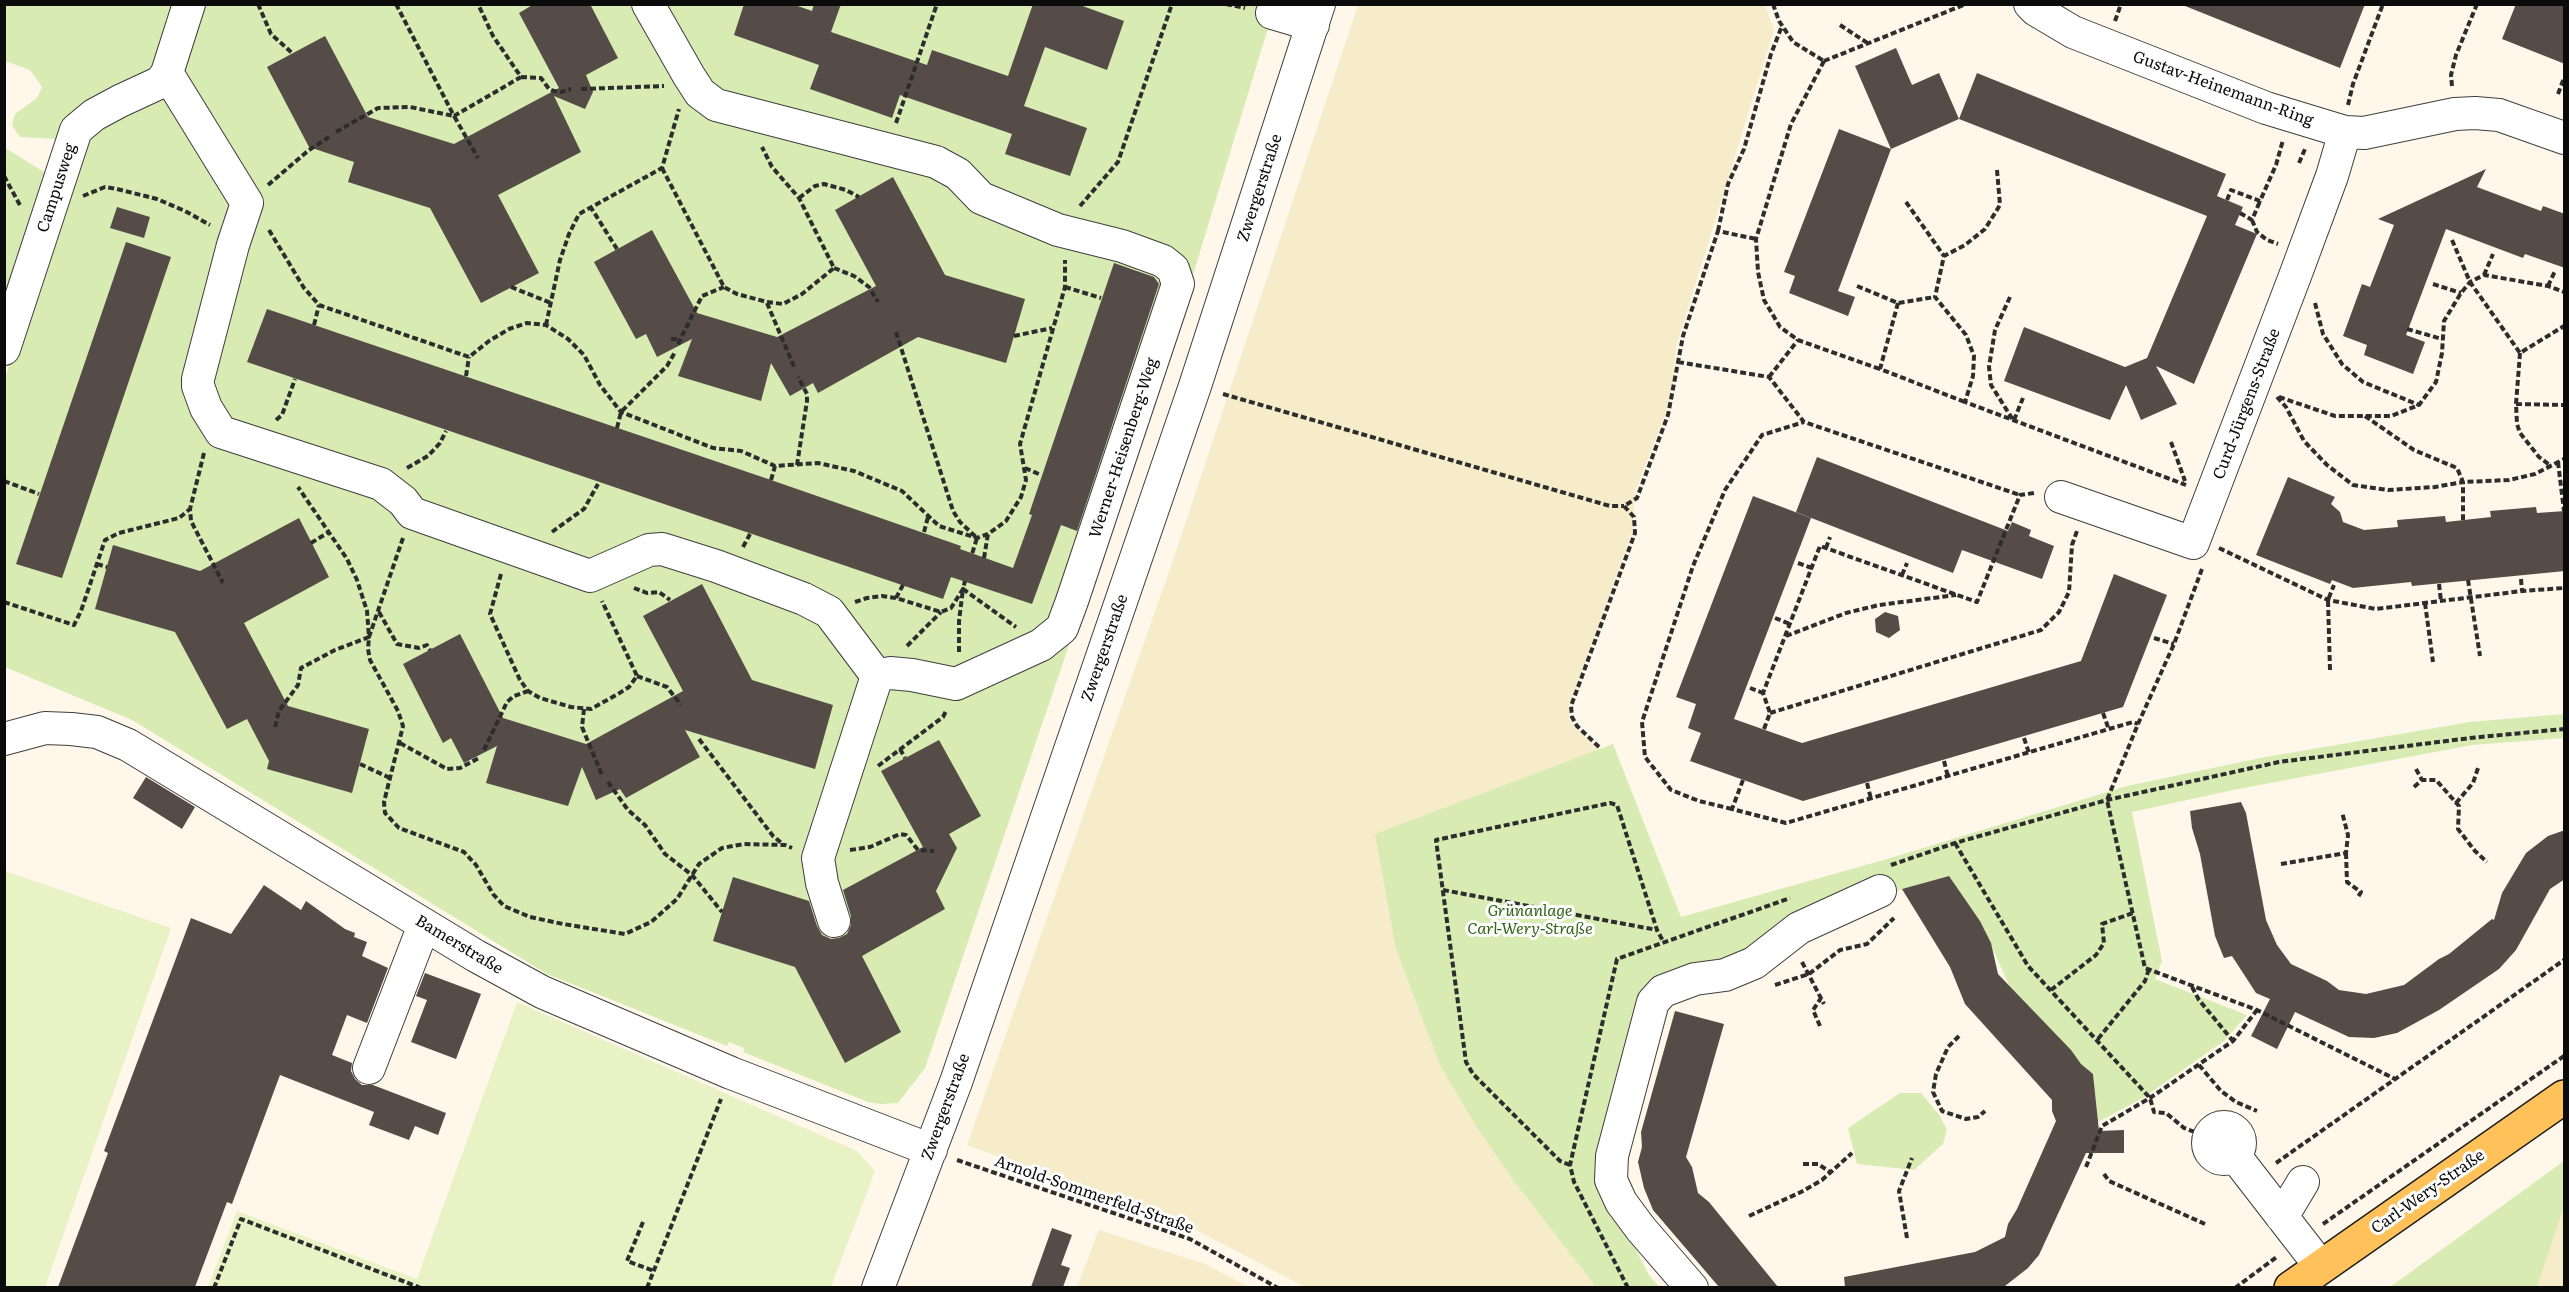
<!DOCTYPE html>
<html>
<head>
<meta charset="utf-8">
<style>
	body { margin:0 }
	#map { position:relative; width:2569px; height:1292px; overflow:hidden; background:#fff8ea; font-family:Literata,serif }
	canvas { display:block }
	.frame { position:absolute; inset:0; border:6px solid #0b0b0b; pointer-events:none }
</style>
</head>
<body>
<div id="map">
<canvas width="2569" height="1292"></canvas>
<div class="frame"></div>
</div>
<script>
const ctx = document.querySelector('canvas').getContext('2d');
ctx.lineJoin = 'round';
function fill(path, color) {
  ctx.fillStyle = color;
  ctx.fill(path, 'evenodd');
}
function toPath(rows) {
  const path = new Path2D();
  for (const r of rows) {
    if (r.length === 3) {
      path.moveTo(r[0] + r[2], r[1]);
      path.arc(r[0], r[1], r[2], 0, 2 * Math.PI);
      continue;
    }
    path.moveTo(r[0], r[1]);
    for (let i = 2; i < r.length; i += 2) path.lineTo(r[i], r[i + 1]);
  }
  return path;
}
function trace(path, color, width, dash) {
  ctx.strokeStyle = color;
  ctx.lineWidth = width;
  ctx.lineCap = dash ? 'butt' : 'round';
  ctx.setLineDash(dash || []);
  ctx.stroke(path);
}
function drawText(font, color, halo, rows, align = 'center') {
  ctx.font = font + ' Literata,serif';
  ctx.lineWidth = 6;
  ctx.setLineDash([]);
  ctx.textBaseline = 'middle';
  ctx.strokeStyle = halo;
  ctx.fillStyle = color;
  for (const [text, x, y, turn = 0] of rows) {
    ctx.save();
    ctx.translate(x, y);
    ctx.rotate((+turn || 0) * Math.PI / 180);
    ctx.textAlign = isNaN(turn) ? turn : align;
    if (halo) ctx.strokeText(text, 0, 0);
    ctx.fillText(text, 0, 0);
    ctx.restore();
  }
}
const farmland = toPath([
	[1358,5,1765,5,1774,30,1676,347,1673,383,1666,413,1635,492,1632,533,1569,706,1569,718,1575,728,1600,750,1376,835,1516,1184,1596,1287,1305,1287,1198,1231,967,1145,1171,566],
	[2564,1207,2564,1287,2537,1287],
	[1099,1230,1205,1264,1249,1287,1077,1287]
]);
const green = toPath([
	[4,5,181,5,160,71,55,139,20,137,12,126,15,114,37,98,42,87,30,70,5,61],
	[200,5,1275,5,1176,331,925,1068,898,1103,881,1104,868,1102,743,1052,744,1048,729,1042,727,1046,547,974,132,720,5,667,5,378,81,145,120,113],
	[5,148,49,175,5,328],
	[2564,714,2564,738,2472,745,2233,790,2132,812,2162,961,2155,979,2247,1015,2224,1041,2143,1098,2098,1122,2093,1074,2081,1064,2009,985,1980,921,1949,876,1902,889,1646,991,1608,1196,1649,1275,1659,1287,1596,1287,1516,1184,1478,1129,1440,1065,1396,949,1375,834,1613,744,1681,917,1887,859,2127,786,2260,758,2470,722],
	[1900,1093,1921,1093,1940,1116,1947,1130,1943,1144,1914,1170,1857,1164,1848,1128],
	[2564,1161,2564,1207,2537,1287,2390,1287]
]);
const pitch = toPath([
	[5,871,171,928,45,1287,5,1287],
	[517,1002,857,1151,875,1171,831,1287,208,1287,237,1211,417,1279]
]);
const building = toPath([
	[534,4,590,4,618,58,586,75,593,92,585,109,554,96,581,152,498,195,539,273,481,303,430,208,348,182,354,162,309,147,267,67,325,36,368,117,454,144,559,88,519,13],
	[744,4,792,4,812,11,814,4,841,4,831,32,927,65,932,50,1008,76,1033,4,1077,4,1124,21,1107,70,1045,47,1024,106,1087,128,1070,176,1005,154,1012,134,900,95,892,118,810,89,819,65,734,35],
	[2180,4,2365,4,2340,68],
	[2516,4,2565,4,2565,64,2502,39],
	[1896,48,1912,85,1939,73,1959,119,1891,149,1838,291,1855,297,1848,316,1789,293,1795,276,1784,272,1839,129,1891,149,1855,66],
	[1977,73,2226,174,2217,196,2243,207,2235,225,2257,234,2194,384,2156,366,2177,404,2141,420,2126,385,2110,420,2004,381,2024,327,2125,367,2147,358,2207,216,1959,119],
	[2486,169,2477,187,2541,211,2543,206,2565,214,2565,268,2525,254,2523,258,2446,229,2406,335,2425,342,2413,374,2364,355,2367,345,2343,336,2362,284,2370,287,2394,225,2378,219],
	[893,177,945,275,1025,299,1006,363,918,337,818,393,813,383,790,396,771,363,761,401,678,376,692,339,657,357,646,334,636,339,594,262,652,230,697,313,777,337,876,286,835,210],
	[117,207,150,217,144,238,110,228],
	[126,242,171,257,62,578,16,564],
	[1114,263,1154,277,1159,284,1077,531,1061,525,1032,604,951,577,943,599,247,362,267,309,771,480,961,546,960,549,1013,568,1032,515,1029,514],
	[1817,457,2008,531,2012,522,2031,530,2029,536,2054,546,2042,579,1962,550,1953,573,1796,512],
	[2288,477,2335,497,2331,504,2340,512,2343,522,2364,530,2398,527,2397,520,2445,516,2446,522,2491,517,2490,511,2536,507,2537,513,2565,511,2565,571,2412,586,2411,582,2353,588,2332,580,2330,584,2256,555],
	[1753,496,1811,518,1734,719,1802,743,2081,661,2114,574,2167,595,2123,707,1803,801,1690,761,1701,733,1688,728,1696,704,1676,697],
	[299,518,329,577,244,623,288,706,369,729,352,793,267,769,269,761,247,719,227,729,175,632,95,609,113,545,200,571],
	[702,584,752,680,833,705,815,769,685,730,700,757,626,798,620,789,596,800,582,767,568,806,486,783,497,746,464,763,451,738,443,743,403,664,460,634,503,718,586,744,683,691,643,616],
	[1885,612,1898,616,1900,630,1889,638,1876,632,1875,619],
	[939,740,981,816,949,834,957,848,936,891,945,909,862,956,901,1032,845,1063,795,967,713,941,733,877,809,901,817,926,822,935,831,939,839,938,847,934,851,925,851,916,843,890,923,847,881,771],
	[146,777,195,807,182,829,133,798],
	[2241,802,2246,813,2266,920,2277,945,2291,964,2327,981,2339,990,2366,994,2404,985,2439,959,2449,954,2492,919,2494,920,2502,893,2526,853,2548,836,2565,830,2565,879,2550,889,2516,950,2499,969,2439,1010,2397,1033,2374,1038,2349,1037,2295,1012,2277,1049,2251,1036,2270,999,2256,993,2232,956,2224,958,2215,936,2200,854,2192,828,2190,811],
	[1949,876,1980,921,1991,943,1998,974,2071,1050,2081,1064,2093,1074,2099,1131,2124,1130,2124,1153,2086,1153,2039,1255,2028,1268,2005,1286,1996,1287,1845,1287,1844,1277,1975,1252,2005,1237,2008,1224,2017,1209,2056,1121,2052,1111,2052,1100,1965,1004,1950,967,1902,889],
	[264,885,301,910,306,901,345,929,355,933,354,937,367,942,362,956,388,968,367,1023,347,1015,332,1055,352,1063,351,1071,355,1079,362,1085,373,1085,446,1113,438,1135,415,1126,409,1140,369,1125,374,1112,280,1075,232,1204,227,1202,195,1287,58,1287,108,1153,104,1151,191,918,231,934],
	[425,973,481,994,456,1059,411,1042,427,1000,416,996],
	[1675,1011,1724,1024,1686,1157,1692,1167,1698,1193,1709,1202,1778,1287,1719,1287,1653,1210,1644,1188,1638,1162,1642,1147,1641,1132],
	[1052,1228,1072,1235,1061,1265,1070,1268,1063,1287,1031,1287]
]);
const path = toPath([
	[258,4,271,34,292,53],
	[396,4,454,116,521,77,493,36,478,4],
	[1226,4,1245,8],
	[1773,4,1779,21,1793,42,1824,61],
	[2115,21,2121,4],
	[1840,25,1869,44],
	[1824,61,1791,124,1756,239,1758,272,1764,300,1780,327,1798,340,1880,369],
	[1824,61,1966,4],
	[521,77,541,78,549,89,554,91,561,92,571,89],
	[2452,86,2451,75,2456,55,2477,4],
	[581,89,664,86],
	[2558,94,2564,78],
	[2348,105,2353,84,2383,4],
	[896,123,937,4],
	[336,132,378,108,410,107,454,116,478,158],
	[2299,163,2305,149],
	[662,168,724,287,737,294,767,302,783,304,802,294,834,268,799,198,772,167,762,147],
	[1997,170,2000,205,1985,229,1965,245,1944,256,1935,297,1966,335,1974,356,1973,376,1965,402,2186,485],
	[4,176,21,207],
	[268,185,309,150,329,137],
	[83,196,105,187,117,189,157,199,185,211,210,225],
	[799,198,815,186,824,184,846,190,859,197],
	[2227,200,2231,190,2260,201,2276,165,2283,140],
	[1906,202,1944,256],
	[590,206,617,249],
	[1080,206,1118,162,1172,4],
	[2240,213,2252,220,2260,201],
	[2252,220,2257,232,2267,240,2278,244],
	[269,230,304,288,319,305,469,357,489,341,509,329,527,323,546,325,568,339,584,355,600,385,621,412,713,448,741,451,775,466,818,463,854,471,902,491,939,526,977,538,988,534,1006,521,1021,497,1026,480,1020,444,1065,287,1065,260],
	[1718,231,1728,184,1744,149,1771,54,1782,26],
	[2452,240,2470,282,2520,353,2564,326],
	[834,268,854,276,869,287,878,302],
	[2484,275,2493,254],
	[2433,284,2461,293],
	[1857,286,1898,303,1935,297],
	[2548,286,2555,271],
	[511,287,551,303],
	[1065,287,1101,298],
	[2010,297,1995,330,1989,367,1991,385,2013,420],
	[767,303,795,369],
	[1898,303,1880,369,1965,402],
	[2315,303,2323,334,2342,364,2363,382,2419,405],
	[314,325,319,305],
	[546,325,560,260,569,234,579,214,662,168,679,109],
	[2407,329,2442,339],
	[896,332,953,511,960,522,977,538,972,554],
	[1014,336,1052,328],
	[671,339,679,339],
	[678,344,702,296,724,287],
	[2520,353,2516,404,2517,424,2520,433,2539,457,2551,466],
	[1678,362,1769,377,1804,422,2020,495],
	[466,376,469,357],
	[1769,377,1798,340],
	[1223,394,1610,506,1624,506],
	[2277,397,2286,407,2304,441,2327,465,2353,485,2388,490,2435,487,2463,482,2463,520],
	[2279,397,2335,416,2391,416,2419,405,2436,382,2442,353,2444,321,2461,293,2470,282,2484,275,2548,286,2564,292],
	[2516,404,2564,405],
	[2365,416,2414,450,2457,468,2463,482,2509,480,2535,474,2564,459],
	[276,420,282,415,295,379],
	[2014,420,2023,398],
	[617,428,621,412,667,366,675,352],
	[2171,442,2185,481],
	[204,453,190,509,191,521,223,583],
	[2558,462,2564,511],
	[797,465,807,401,807,394,798,377],
	[407,468,428,456,440,443,446,431],
	[1025,468,1041,475],
	[771,480,775,466],
	[4,481,39,494],
	[552,532,584,509,598,484],
	[924,532,928,517],
	[403,538,369,637,368,649,370,660,398,711,403,726,384,802,385,813,399,828,464,852,476,865,493,894,504,906,530,917,563,924,625,934,651,922,677,899,699,864,722,848,744,844,785,845,792,848],
	[311,543,329,532],
	[743,547,750,534],
	[1826,548,1830,537],
	[2219,548,2328,600,2376,609,2522,591,2564,588],
	[984,558,988,534],
	[1798,563,1812,568],
	[97,564,107,567],
	[2202,569,2174,644,2138,724,2107,800,2145,968,2257,1010,2395,1079],
	[501,574,490,614,520,680,528,691,540,698,571,707,591,709,618,694,629,687,637,676,602,601],
	[1902,575,1907,563],
	[2521,579,2522,591],
	[2468,580,2480,656],
	[2439,584,2441,601],
	[634,588,647,593,659,592,670,600],
	[896,598,903,585],
	[4,602,74,625,81,611,105,540,119,533,179,518,190,509],
	[855,602,867,598,882,596,896,598,941,612,951,608,963,589,965,581],
	[2425,603,2433,662],
	[379,612,397,644,419,648,427,645,430,650],
	[1775,618,1790,624],
	[1786,636,1846,613,1879,605,1956,595],
	[2154,638,2174,644],
	[907,646,941,612],
	[959,652,959,621,963,589,1016,627],
	[2330,670,2328,600,2334,585],
	[637,676,667,687,681,705],
	[1750,688,1763,693],
	[584,709,582,727,602,775],
	[1770,713,2041,630,2059,612,2069,592,2072,545,2077,531],
	[2103,713,2109,730],
	[275,727,279,711,298,685,301,668,335,650,369,637,367,611,357,580,347,559,298,487],
	[1764,729,1770,713,1763,693,1820,546,1977,602,2020,495,2034,493],
	[2024,738,2029,753],
	[699,739,773,836,784,845],
	[400,743,447,769,460,768,479,758],
	[1599,747,1577,726,1572,717,1571,706,1635,533,1634,517,1624,506,1637,498,1668,415,1683,336,1718,231,1756,239],
	[900,749,905,758],
	[484,750,507,702,514,696,528,691],
	[1944,761,1948,777],
	[360,764,390,778],
	[878,766,943,717,946,711],
	[2416,769,2422,780],
	[1743,780,1732,809,1786,823,2133,722,2138,724],
	[608,782,628,810,645,825,665,854,692,875,722,912],
	[1867,783,1871,799],
	[2414,787,2422,780,2436,780,2459,806,2458,829,2475,851,2487,862],
	[2456,803,2473,783,2478,768],
	[1732,809,1699,801,1671,790,1645,757,1642,722,1693,566,1725,490,1762,435,1804,422],
	[1955,843,2028,966,2150,1098,2154,1112,2166,1113,2184,1128,2209,1137],
	[850,850,870,847,900,834,906,835,918,850,934,851],
	[2346,853,2347,882,2361,892,2358,897],
	[2281,864,2346,853,2348,835,2342,812],
	[1891,865,1955,843,2107,800,2279,762,2470,738,2564,729],
	[1443,890,1657,930],
	[1802,962,1824,1004],
	[1775,985,1809,974,1840,950,1867,944,1894,918],
	[2192,987,2199,1000,2233,1041],
	[2051,990,2096,955,2104,943,2102,924,2133,913],
	[1820,1026,1813,1010,1821,998],
	[1959,1036,1948,1047,1936,1074,1933,1092,1942,1111,1966,1119,1978,1117,1985,1111],
	[2098,1039,2145,981,2149,969],
	[2199,1065,2221,1091,2236,1102,2257,1111],
	[957,1160,1190,1239,1278,1288],
	[2276,1163,2564,960],
	[1803,1164,1818,1164,1830,1172],
	[1570,1165,1560,1161,1473,1074,1466,1062,1436,840,1610,803,1617,805,1657,930,1663,941],
	[2086,1167,2102,1126,2150,1098,2233,1041,2257,1010],
	[2104,1174,2109,1181,2205,1224],
	[1749,1216,1801,1192,1822,1180,1852,1153],
	[643,1222,627,1261,654,1271],
	[2323,1224,2564,1056],
	[1907,1238,1899,1191,1912,1158],
	[214,1288,241,1219,421,1288],
	[647,1288,721,1099],
	[1628,1288,1574,1182,1570,1165,1617,959,1790,898],
	[2235,1288,2278,1256]
]);
const minor = toPath([
	[2030,4,2036,10,2073,32,2266,108,2345,132,2364,133,2455,114,2475,113,2499,115,2564,138],
	[1272,13,1313,25],
	[167,73,247,203,233,245,198,379,198,386,206,408,221,432,381,484,403,501,412,513,590,576,649,550,662,549,716,566,804,599,829,612,877,676,890,673,912,675,956,684,1041,645,1062,628,1072,601,1178,284,1173,269,1163,261,1122,246,1058,230,981,198,958,174,936,162,716,105,700,93,689,76,648,4],
	[4,349,76,130,94,115,120,101,161,82,167,73,189,4],
	[2061,497,2193,543,2295,276,2332,176,2345,132],
	[4,739,45,728,71,729,97,732,128,745,476,956,542,992,731,1073,931,1150],
	[834,921,822,883,818,858,877,676],
	[369,1068,424,925],
	[2224,1143,16],
	[2235,1156,2321,1267],
	[2282,1217,2303,1182],
	[878,1288,956,1082,1195,386,1319,4],
	[1692,1288,1641,1229,1621,1202,1611,1180,1612,1156,1653,1002,1663,991,1695,979,1725,975,1754,963,1799,928,1880,891]
]);
const major = toPath([
	[2291,1288,2564,1097]
]);
const streetNames = [
	["Gustav-Heinemann-Ring",2223,89,20],
	["Campusweg",57,188,-72],
	["Zwergerstraße",1260,188,-72],
	["Curd-Jürgens-Straße",2247,404,-69],
	["Werner-Heisenberg-Weg",1124,448,-72],
	["Zwergerstraße",1105,648,-71],
	["Bamerstraße",459,945,31],
	["Zwergerstraße",946,1107,-70],
	["Carl-Wery-Straße",2428,1192,-35],
	["Arnold-Sommerfeld-Straße",1094,1195,19]
];
const parkNames = [
	["Grünanlage",1530,911],
	["Carl-Wery-Straße",1530,929]
];
fill(farmland, '#f6ecc9');
fill(green, '#d7ebb2');
fill(pitch, '#e8f2c4');
fill(building, '#554b47');
trace(minor, '#3e3e3e', 34);
trace(major, '#1c1c1c', 36);
trace(path, '#2d2d2d', 4, [6, 3]);
trace(minor, '#fff', 32);
trace(major, '#ffc15a', 33);
drawText('16px', '#0b0b0b', '#fff', streetNames);
drawText('italic 16px', '#336619', '#fff', parkNames);
</script>
</body>
</html>
